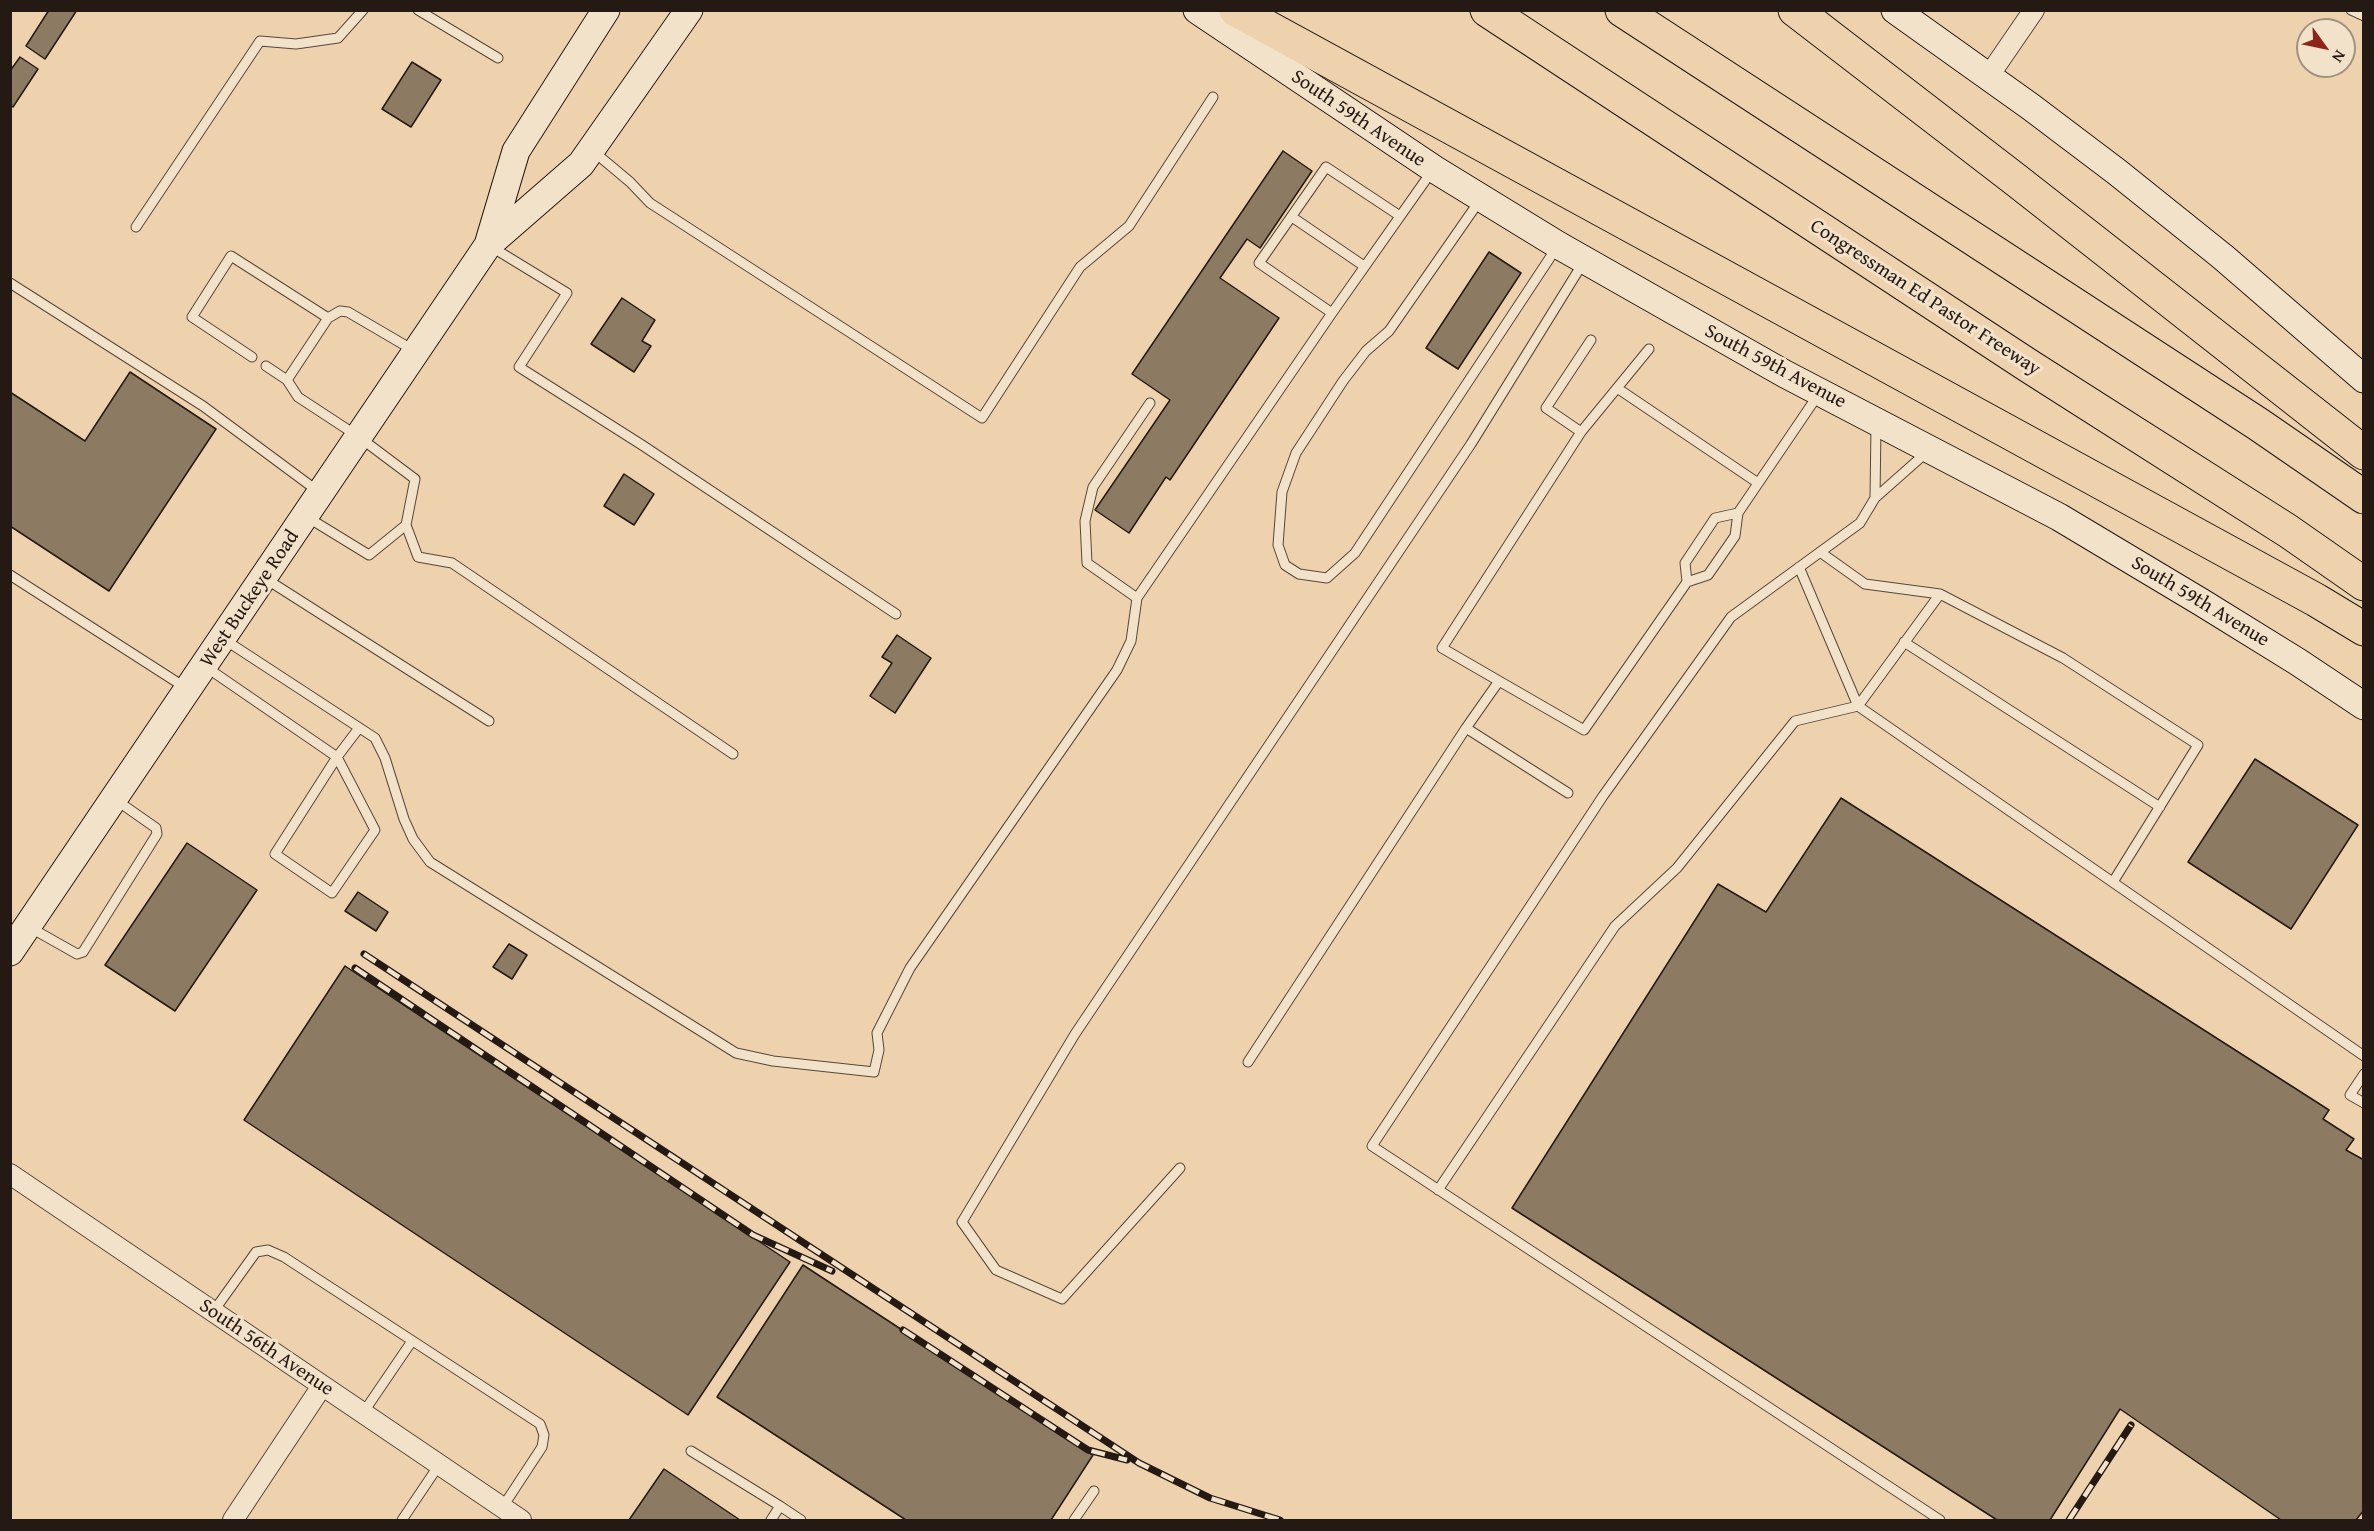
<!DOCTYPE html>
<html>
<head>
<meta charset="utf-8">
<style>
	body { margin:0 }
	#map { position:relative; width:2374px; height:1531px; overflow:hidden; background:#edd2ad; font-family:"Gentium Book Plus",serif }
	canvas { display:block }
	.frame { position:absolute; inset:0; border:12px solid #241a13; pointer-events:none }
	.north { position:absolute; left:2296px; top:18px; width:60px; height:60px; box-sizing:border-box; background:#f3e2ca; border:2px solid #a09281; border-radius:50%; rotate:123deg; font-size:16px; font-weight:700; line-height:24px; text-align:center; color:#241a13 }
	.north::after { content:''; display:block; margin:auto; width:21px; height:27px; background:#8f2418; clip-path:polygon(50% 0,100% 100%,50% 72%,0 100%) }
</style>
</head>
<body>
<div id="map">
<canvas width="2374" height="1531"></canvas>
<div class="frame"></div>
<div class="north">N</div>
</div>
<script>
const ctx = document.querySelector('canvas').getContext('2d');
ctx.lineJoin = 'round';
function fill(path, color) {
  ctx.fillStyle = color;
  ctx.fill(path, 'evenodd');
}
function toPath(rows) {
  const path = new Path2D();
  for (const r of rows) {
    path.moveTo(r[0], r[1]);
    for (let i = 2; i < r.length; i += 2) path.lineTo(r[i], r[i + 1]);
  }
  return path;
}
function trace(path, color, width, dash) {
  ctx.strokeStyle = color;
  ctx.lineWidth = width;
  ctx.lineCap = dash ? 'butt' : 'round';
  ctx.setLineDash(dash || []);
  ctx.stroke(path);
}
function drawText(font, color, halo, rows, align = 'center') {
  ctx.font = font + ' "Gentium Book Plus",serif';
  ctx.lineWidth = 6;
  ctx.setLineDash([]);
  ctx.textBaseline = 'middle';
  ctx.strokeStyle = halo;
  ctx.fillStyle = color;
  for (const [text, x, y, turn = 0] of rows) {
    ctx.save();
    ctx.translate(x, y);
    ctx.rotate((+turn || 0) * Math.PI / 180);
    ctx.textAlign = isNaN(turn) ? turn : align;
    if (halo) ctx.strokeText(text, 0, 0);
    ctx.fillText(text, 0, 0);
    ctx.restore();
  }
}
const building = toPath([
	[49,10,77,10,45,59,26,46,49,10],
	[20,57,38,69,13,107,10,105,10,71,20,57],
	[412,62,441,80,411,127,382,109,412,62],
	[1283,151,1312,171,1260,248,1247,239,1220,278,1279,318,1170,480,1166,477,1129,533,1095,510,1170,400,1132,374,1283,151],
	[1489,252,1521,273,1458,369,1426,348,1489,252],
	[622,298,655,320,642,341,651,346,634,372,591,344,622,298],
	[130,372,216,429,109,591,10,526,10,392,85,441,130,372],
	[624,474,654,494,634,525,604,506,624,474],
	[897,635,931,658,895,713,870,696,892,663,882,657,897,635],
	[2255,759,2358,825,2291,929,2188,862,2255,759],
	[1841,798,2329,1110,2323,1119,2354,1139,2346,1150,2364,1160,2364,1510,2356,1520,2281,1520,2120,1409,2050,1520,1997,1520,1512,1208,1718,884,1766,912,1841,798],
	[187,843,257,890,175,1011,105,965,187,843],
	[358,892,388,912,376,931,345,911,358,892],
	[509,944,527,955,512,979,493,967,509,944],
	[345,966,790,1262,688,1415,244,1120,345,966],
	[803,1265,1093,1455,1051,1520,906,1520,717,1397,803,1265],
	[664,1469,740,1520,629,1520,664,1469]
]);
const lane = toPath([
	[418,10,498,58],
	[2351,10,2364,16],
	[593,151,630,182,650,203,982,418,1080,267,1129,226,1213,97],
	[1480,200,1389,331,1366,351,1343,381,1296,453,1282,492,1278,545,1285,565,1299,574,1327,578,1355,553,1557,247],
	[1292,217,1364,266],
	[136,227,260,41,296,44,338,38,363,10],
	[490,246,567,293,519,367,642,445,896,614],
	[10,283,203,406,319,492],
	[1332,313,1259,263,1326,167,1400,216],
	[413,350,348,312,340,311,328,318,287,380,298,397,359,437,415,479,406,525,418,557,452,563,733,754],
	[252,357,192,317,231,256,328,318],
	[266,366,287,380],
	[1617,388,1758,483],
	[1150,403,1093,487,1085,521,1087,563,1137,598,1332,313,1432,171],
	[1581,432,1546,408,1591,340],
	[1927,452,1875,498,1860,523,1731,617,1603,796,1372,1146,1940,1520],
	[1875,498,1876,425],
	[307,517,369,555,406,525],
	[1820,552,1865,584,1940,594,2063,658,2198,745,2113,882],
	[1799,567,1858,706,2364,1056],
	[10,575,186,688],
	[266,579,489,721],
	[1687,582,1685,563,1715,518,1738,513],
	[225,640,375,738,385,758,404,819,413,839,430,862,736,1053,773,1061,874,1072,879,1050,877,1033,910,968,1117,670,1131,641,1137,598],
	[1904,642,2160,807],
	[206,667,337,757,375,830,332,893,275,854,337,757,359,728],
	[1499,681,1442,648,1581,432,1649,349],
	[1466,728,1568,793],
	[31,928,77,954,83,952,157,834,156,828,116,800],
	[1248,1062,1466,728,1499,681,1584,730,1687,582,1708,575,1735,536,1738,513,1818,395],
	[2364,1074,2350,1095,2364,1103],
	[1180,1168,1062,1299,996,1270,962,1222,1075,1034,1471,444,1583,263],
	[1438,1190,1615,926,1677,868,1795,721,1858,706,1940,594],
	[213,1312,256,1252,268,1250,284,1257,540,1424,544,1435,542,1447,502,1508],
	[363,1413,412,1341],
	[691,1451,780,1506],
	[402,1520,439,1465],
	[771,1520,780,1506,801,1520],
	[1074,1520,1094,1491]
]);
const street = toPath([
	[1988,77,2034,10],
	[10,1174,521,1520],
	[233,1520,322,1386]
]);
const secondary = toPath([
	[1197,10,1434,169,1558,245,1785,374,2059,517,2201,602,2298,662,2364,706],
	[1895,10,2031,107,2117,172,2223,257,2364,379],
	[488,245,516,151,606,10],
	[10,952,488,245,581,164,689,10]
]);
const highway = toPath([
	[1236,10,2316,600,2364,629],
	[1487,10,2029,366,2288,531,2364,584],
	[1622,10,2258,424,2364,497],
	[1795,10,2016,180,2364,453]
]);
const rail = toPath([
	[364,954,1139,1463,1210,1498,1280,1520],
	[355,968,753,1235,832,1271],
	[903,1330,1088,1450,1127,1460],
	[2069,1520,2131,1425]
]);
const streetNames = [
	["South 59th Avenue",1358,119,34],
	["Congressman Ed Pastor Freeway",1925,298,33],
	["South 59th Avenue",1775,367,28],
	["West Buckeye Road",250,599,-56],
	["South 59th Avenue",2200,602,31],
	["South 56th Avenue",266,1348,34]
];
fill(building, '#8d7a63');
trace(building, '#241a13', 1.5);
trace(lane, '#56483a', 11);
trace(street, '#56483a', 22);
trace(secondary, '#241a13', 29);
trace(highway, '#241a13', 35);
trace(lane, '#f3e2ca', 9);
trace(street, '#f3e2ca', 20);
trace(secondary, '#f3e2ca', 27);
trace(highway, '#edd2ad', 33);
trace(rail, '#241a13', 7);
trace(rail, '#f3e2ca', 4.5, [14]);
drawText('20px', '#241a13', '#f3e2ca', streetNames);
</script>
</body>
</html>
